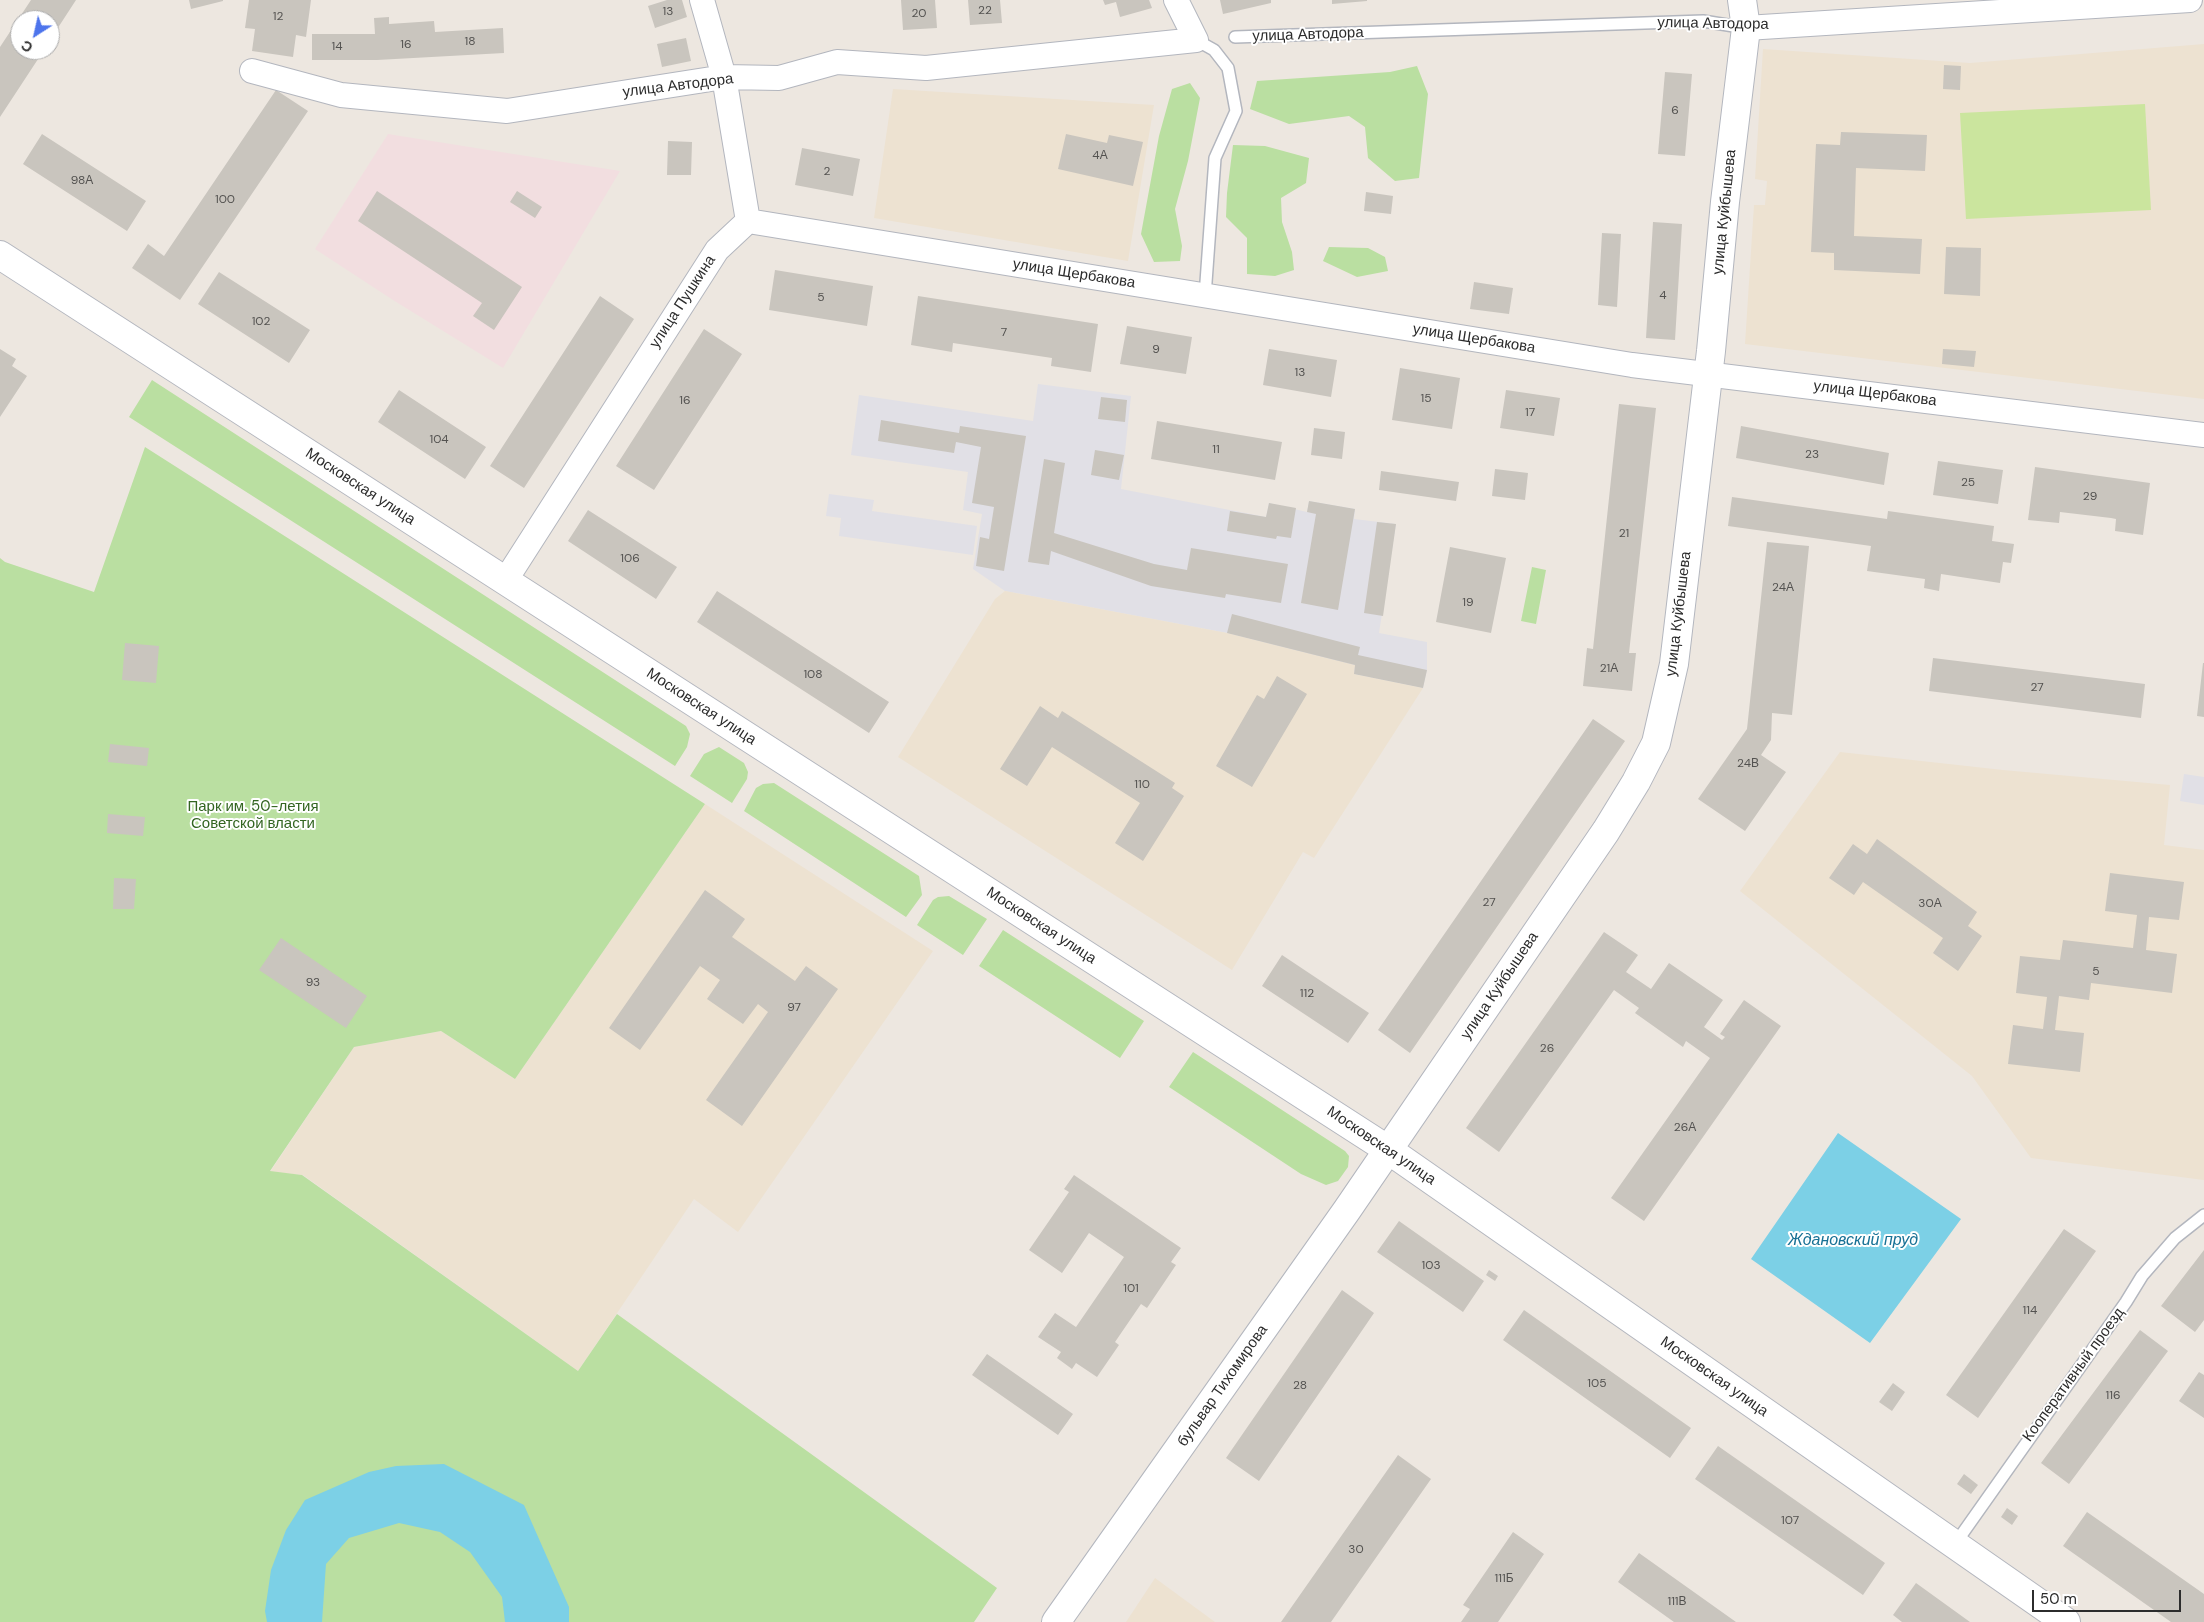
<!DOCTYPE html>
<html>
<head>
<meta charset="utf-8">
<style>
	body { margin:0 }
	#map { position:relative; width:2204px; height:1622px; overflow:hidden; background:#ede7e0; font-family:"DM Sans",sans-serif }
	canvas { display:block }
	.north { position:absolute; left:10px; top:10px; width:50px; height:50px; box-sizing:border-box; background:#fff; border:1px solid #ababab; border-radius:50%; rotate:215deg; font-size:14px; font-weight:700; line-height:20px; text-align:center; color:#2c2c2c }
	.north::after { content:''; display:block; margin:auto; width:18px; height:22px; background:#4d74ec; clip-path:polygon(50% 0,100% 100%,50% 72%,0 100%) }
	.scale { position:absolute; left:2032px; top:1590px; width:149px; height:22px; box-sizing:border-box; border:2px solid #2c2c2c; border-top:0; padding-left:6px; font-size:15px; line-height:18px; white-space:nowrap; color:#2c2c2c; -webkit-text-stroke:4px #fff; paint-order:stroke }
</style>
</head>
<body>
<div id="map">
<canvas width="2204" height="1622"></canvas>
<div class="north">С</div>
<div class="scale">50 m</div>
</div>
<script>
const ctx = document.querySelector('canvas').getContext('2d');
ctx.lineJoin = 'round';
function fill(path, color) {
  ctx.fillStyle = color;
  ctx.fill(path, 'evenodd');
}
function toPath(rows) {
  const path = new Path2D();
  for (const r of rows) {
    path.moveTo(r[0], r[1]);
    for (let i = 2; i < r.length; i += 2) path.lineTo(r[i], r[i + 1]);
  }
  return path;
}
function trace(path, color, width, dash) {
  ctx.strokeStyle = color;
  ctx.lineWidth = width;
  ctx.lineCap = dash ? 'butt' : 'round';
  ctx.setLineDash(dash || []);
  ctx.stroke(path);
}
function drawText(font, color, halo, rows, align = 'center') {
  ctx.font = font + ' "DM Sans",sans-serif';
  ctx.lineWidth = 4;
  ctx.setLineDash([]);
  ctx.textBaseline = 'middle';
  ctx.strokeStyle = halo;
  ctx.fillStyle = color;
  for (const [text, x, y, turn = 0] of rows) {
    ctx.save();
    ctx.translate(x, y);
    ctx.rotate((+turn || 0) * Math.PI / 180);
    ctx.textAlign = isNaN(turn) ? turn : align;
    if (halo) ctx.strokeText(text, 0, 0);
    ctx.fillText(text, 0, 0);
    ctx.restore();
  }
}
const industrial = toPath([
	[1038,384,1131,396,1121,489,1266,517,1269,503,1307,512,1309,501,1355,509,1354,519,1396,524,1379,633,1427,642,1427,670,1423,688,1354,674,1355,666,1227,633,1005,591,973,569,982,514,963,510,968,472,851,455,859,395,1033,421],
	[829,494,874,500,872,511,977,526,973,555,839,536,841,518,826,516],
	[2184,774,2204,777,2204,805,2180,801]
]);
const education = toPath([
	[2204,44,2204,399,1745,344,1754,205,1765,205,1767,181,1755,179,1763,49,1970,63],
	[893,89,1154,105,1128,261,874,218],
	[1005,591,1227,633,1355,665,1354,674,1423,688,1314,858,1303,852,1232,970,898,757,995,599],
	[1840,752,2003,770,2170,785,2164,845,2204,850,2204,1180,2031,1158,1972,1076,1740,891],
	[705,804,933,951,738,1232,694,1199,578,1371,303,1175,270,1172,354,1047,441,1031,515,1079],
	[1155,1578,1215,1622,1126,1622]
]);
const medical = toPath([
	[388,134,620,171,503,368,393,300,315,249]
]);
const green = toPath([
	[1417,66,1428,94,1419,178,1395,181,1368,158,1365,127,1349,116,1289,124,1250,109,1257,81,1390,72],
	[1190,83,1200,98,1188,161,1175,209,1182,246,1180,261,1154,262,1141,234,1159,136,1172,89],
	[1233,145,1265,146,1309,158,1306,183,1281,198,1282,222,1292,252,1294,270,1275,276,1247,274,1247,238,1226,217,1227,193],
	[1329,247,1368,248,1385,257,1388,271,1357,277,1323,261],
	[152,380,686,726,690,734,687,747,675,766,129,417],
	[145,447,705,804,515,1079,441,1031,354,1047,270,1171,302,1175,578,1371,617,1314,997,1588,974,1622,0,1622,0,558,5,562,94,592],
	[1532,567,1546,570,1536,624,1521,621],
	[719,747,744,763,748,772,747,779,732,803,690,776,704,754],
	[774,783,919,876,922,895,906,917,744,811,756,788,763,784],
	[949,896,987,919,963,955,917,925,933,900,938,897],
	[1003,930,1144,1021,1120,1058,979,966],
	[1193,1052,1345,1151,1349,1156,1348,1167,1338,1181,1326,1185,1301,1174,1169,1087]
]);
const pitch = toPath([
	[2145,104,2151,210,1966,219,1960,113]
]);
const water = toPath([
	[1838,1133,1961,1219,1870,1343,1751,1259],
	[444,1464,524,1505,569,1607,569,1622,505,1622,502,1597,470,1552,440,1532,399,1523,349,1538,326,1564,322,1622,267,1622,265,1611,271,1570,286,1530,305,1500,369,1472,396,1466]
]);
const building = toPath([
	[31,0,76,0,50,40,50,20,20,20,20,50,44,50,0,117,0,47],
	[189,0,223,0,223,1,191,9],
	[249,0,311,0,306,37,296,35,293,57,252,51,255,29,245,28],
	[667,0,682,0,687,17,655,28,648,6],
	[901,0,935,0,937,28,903,30],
	[968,0,1000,0,1002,23,970,25],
	[1103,0,1149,0,1152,8,1120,17,1116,2,1105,5],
	[1220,0,1271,0,1271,3,1223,14],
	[1332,0,1367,0,1367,1,1332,4],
	[389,17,389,24,434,21,435,32,503,28,504,53,377,60,312,60,312,34,375,34,374,18],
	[686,38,691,61,662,67,657,44],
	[1944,65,1961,66,1960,90,1943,89],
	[1665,72,1692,74,1685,156,1658,154],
	[276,90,308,111,180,300,132,268,148,244,164,256],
	[1841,132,1927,135,1925,171,1856,168,1854,236,1922,239,1920,274,1834,270,1834,253,1811,252,1816,144,1840,145],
	[42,134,146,201,127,231,23,164],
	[1066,134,1107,143,1109,135,1143,142,1133,186,1058,169],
	[668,141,692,142,691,175,667,175],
	[802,148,860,159,853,196,795,185],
	[377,191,522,287,494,330,473,316,482,303,358,221],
	[517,191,542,207,535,218,510,202],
	[1366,192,1393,196,1391,214,1364,211],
	[1653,222,1682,224,1675,340,1646,338],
	[1602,233,1621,234,1617,307,1598,305],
	[1946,247,1981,248,1980,296,1944,294],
	[775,270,873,286,867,326,769,310],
	[219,272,310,330,289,363,198,304],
	[1474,282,1513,288,1509,314,1470,309],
	[600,296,634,319,524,488,490,466],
	[918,296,1098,324,1091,372,1051,366,1052,358,953,343,952,352,911,345],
	[1127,326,1192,337,1186,374,1120,364],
	[704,329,742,354,654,490,616,466],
	[0,349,16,359,12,366,27,376,0,417],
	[1269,349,1337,360,1331,397,1263,385],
	[1943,349,1976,351,1974,367,1942,364],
	[1400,368,1460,378,1452,429,1392,420],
	[399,390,486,447,465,479,378,422],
	[1506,390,1560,398,1554,436,1500,428],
	[1101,397,1127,400,1125,422,1098,419],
	[1619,404,1656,408,1629,653,1636,653,1632,691,1583,686,1587,648,1593,649],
	[881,420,959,433,960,426,1026,436,1004,571,976,566,980,537,989,539,994,507,972,503,981,447,956,442,954,453,878,441],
	[1157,421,1282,442,1275,480,1151,459],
	[1741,426,1889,453,1884,485,1736,458],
	[1314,428,1345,432,1342,459,1311,455],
	[1095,450,1124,455,1119,480,1091,475],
	[1044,459,1065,463,1054,533,1154,564,1187,570,1191,548,1288,564,1281,603,1226,594,1225,598,1151,586,1051,551,1049,565,1028,562],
	[1938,461,2003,470,1998,504,1933,495],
	[2035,467,2150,483,2143,535,2115,531,2116,519,2111,518,2060,512,2059,523,2028,520],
	[1495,469,1528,473,1525,500,1492,496],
	[1381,471,1459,482,1456,501,1379,490],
	[1732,497,1887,519,1888,511,1994,526,1992,541,2014,544,2011,563,2003,562,2000,583,1941,574,1939,591,1924,588,1925,579,1867,571,1871,546,1728,526],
	[1309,501,1355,509,1338,610,1301,603,1316,514,1307,512],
	[1269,503,1296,508,1291,538,1277,536,1276,539,1227,531,1230,511,1266,517],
	[588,510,677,567,656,599,568,541],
	[1377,522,1396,524,1383,616,1364,613],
	[1767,542,1809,546,1792,715,1772,713,1771,740,1761,755,1786,772,1745,831,1698,799,1747,729],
	[1450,547,1506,558,1491,633,1436,622],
	[717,591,889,702,869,733,697,622],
	[1232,614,1360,647,1358,655,1427,670,1423,688,1354,674,1355,665,1227,633],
	[125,643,159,646,156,683,122,680],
	[1933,658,2145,684,2141,718,1929,691],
	[2203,663,2204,663,2204,717,2197,716],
	[1277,676,1307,694,1252,787,1216,766,1257,695,1264,699],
	[1040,706,1058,718,1062,711,1175,783,1172,788,1184,796,1143,861,1115,843,1140,803,1052,747,1027,786,1000,769],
	[1593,719,1625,741,1410,1053,1378,1030],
	[110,744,149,748,147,766,108,762],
	[108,814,145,817,143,836,107,833],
	[1877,839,1977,912,1968,926,1982,936,1958,971,1933,953,1943,938,1863,882,1854,895,1829,878,1853,844,1867,854],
	[2110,873,2184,882,2179,920,2149,917,2146,950,2177,954,2172,993,2091,983,2089,1000,2059,996,2055,1030,2084,1033,2080,1072,2008,1064,2013,1025,2043,1029,2047,997,2016,993,2020,956,2060,960,2063,940,2133,948,2137,915,2105,911],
	[114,878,136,879,134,909,113,909],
	[705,890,745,919,732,937,795,981,806,966,838,989,742,1126,706,1100,768,1012,758,1004,743,1024,707,999,720,980,700,966,640,1050,609,1028],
	[1604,932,1638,955,1626,972,1651,989,1669,963,1723,1000,1704,1027,1722,1040,1725,1037,1720,1034,1744,1000,1781,1026,1644,1221,1611,1198,1710,1058,1686,1041,1683,1047,1635,1013,1639,1008,1614,990,1499,1152,1466,1128],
	[281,938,367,996,346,1028,259,970],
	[1282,955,1369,1013,1348,1043,1262,986],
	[1074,1175,1181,1248,1171,1262,1176,1265,1147,1308,1141,1304,1115,1342,1119,1345,1097,1377,1076,1363,1072,1369,1057,1358,1061,1352,1038,1337,1055,1313,1076,1327,1124,1257,1089,1233,1062,1273,1029,1250,1069,1192,1064,1189],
	[1399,1221,1484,1281,1463,1312,1377,1252],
	[2064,1229,2096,1251,1978,1418,1946,1395],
	[2204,1250,2204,1320,2195,1332,2161,1306],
	[1489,1270,1498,1276,1495,1281,1486,1275],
	[1342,1290,1374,1313,1259,1481,1226,1458],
	[1524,1310,1691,1428,1670,1458,1503,1340],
	[2140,1330,2168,1351,2069,1484,2041,1463],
	[987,1354,1073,1414,1058,1435,972,1375],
	[2199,1372,2204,1375,2204,1418,2179,1401],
	[1893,1383,1905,1392,1892,1411,1879,1402],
	[1718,1446,1885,1563,1863,1595,1695,1479],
	[1398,1455,1431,1479,1331,1622,1281,1622],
	[1964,1474,1978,1485,1971,1494,1957,1484],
	[2007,1508,2018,1516,2012,1525,2001,1517],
	[2087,1512,2204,1594,2204,1622,2171,1622,2063,1546],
	[1513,1532,1544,1554,1498,1622,1461,1622,1470,1609,1463,1605],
	[1639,1553,1736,1622,1674,1622,1618,1582],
	[1916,1583,1970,1622,1902,1622,1893,1615]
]);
const lane = toPath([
	[1235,37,1703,21,1746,28],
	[1196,40,1214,50,1228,68,1236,111,1215,158,1205,296],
	[1955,1544,2126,1302,2142,1276,2175,1238,2204,1215]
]);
const street = toPath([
	[702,0,724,77,748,221],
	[1746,28,2190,0],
	[252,71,341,95,507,111,724,77,779,78,837,62,926,68,1196,40,1176,0],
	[748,221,1632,365,2204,435],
	[505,581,717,250,748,221]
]);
const secondary = toPath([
	[0,255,1387,1149,2066,1622],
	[1056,1622,1347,1210,1606,831,1636,782,1656,743,1674,664,1711,351,1725,202,1746,28,1742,0]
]);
const numberNames = [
	["22",985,11],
	["13",668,12],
	["20",919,14],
	["12",278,17],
	["18",470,42],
	["16",406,45],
	["14",337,47],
	["6",1675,111],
	["4А",1100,156],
	["2",827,172],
	["98А",82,181],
	["100",225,200],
	["4",1663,296],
	["5",821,298],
	["102",261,322],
	["7",1004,333],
	["9",1156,350],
	["13",1300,373],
	["15",1426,399],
	["16",685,401],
	["17",1530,413],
	["104",439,440],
	["11",1216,450],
	["23",1812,455],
	["25",1968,483],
	["29",2090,497],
	["21",1624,534],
	["106",630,559],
	["24А",1783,588],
	["19",1468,603],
	["21А",1609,669],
	["108",813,675],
	["27",2037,688],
	["24В",1748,764],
	["110",1142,785],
	["27",1489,903],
	["30А",1930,904],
	["5",2096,972],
	["93",313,983],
	["112",1307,994],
	["97",794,1008],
	["26",1547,1049],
	["26А",1685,1128],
	["103",1431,1266],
	["101",1131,1289],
	["114",2030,1311],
	["105",1597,1384],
	["28",1300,1386],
	["116",2113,1396],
	["107",1790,1521],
	["30",1356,1550],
	["111Б",1504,1579],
	["111В",1677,1602]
];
const streetNames = [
	["улица Автодора",1713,24,1],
	["улица Автодора",1308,35,-2],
	["улица Автодора",678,86,-7],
	["улица Куйбышева",1725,212,-84],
	["улица Щербакова",1074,274,9],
	["улица Пушкина",683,302,-57],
	["улица Щербакова",1474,339,9],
	["улица Щербакова",1875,394,7],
	["Московская улица",360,487,33],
	["улица Куйбышева",1679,614,-83],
	["Московская улица",701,707,33],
	["Московская улица",1041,926,33],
	["улица Куйбышева",1500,986,-56],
	["Московская улица",1381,1146,34],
	["Кооперативный проезд",2074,1375,-54],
	["Московская улица",1714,1377,35],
	["бульвар Тихомирова",1223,1386,-55]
];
const parkNames = [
	["Парк им. 50-летия",253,807],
	["Советской власти",253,824]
];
const waterNames = [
	["Ждановский пруд",1853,1241]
];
fill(industrial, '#e1e0e6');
fill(education, '#ede2d1');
fill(medical, '#f2dee0');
fill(green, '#badfa1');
fill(pitch, '#cbe59e');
fill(water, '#7cd0e6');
fill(building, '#c9c5be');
trace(lane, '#b3b6be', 14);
trace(street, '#b3b6be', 26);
trace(secondary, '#b3b6be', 30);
trace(lane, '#fff', 11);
trace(street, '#fff', 24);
trace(secondary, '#fff', 28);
drawText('12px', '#535250', null, numberNames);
drawText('15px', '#2c2c2c', '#fff', streetNames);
drawText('15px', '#336521', '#fff', parkNames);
drawText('italic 16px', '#187195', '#fff', waterNames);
</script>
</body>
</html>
